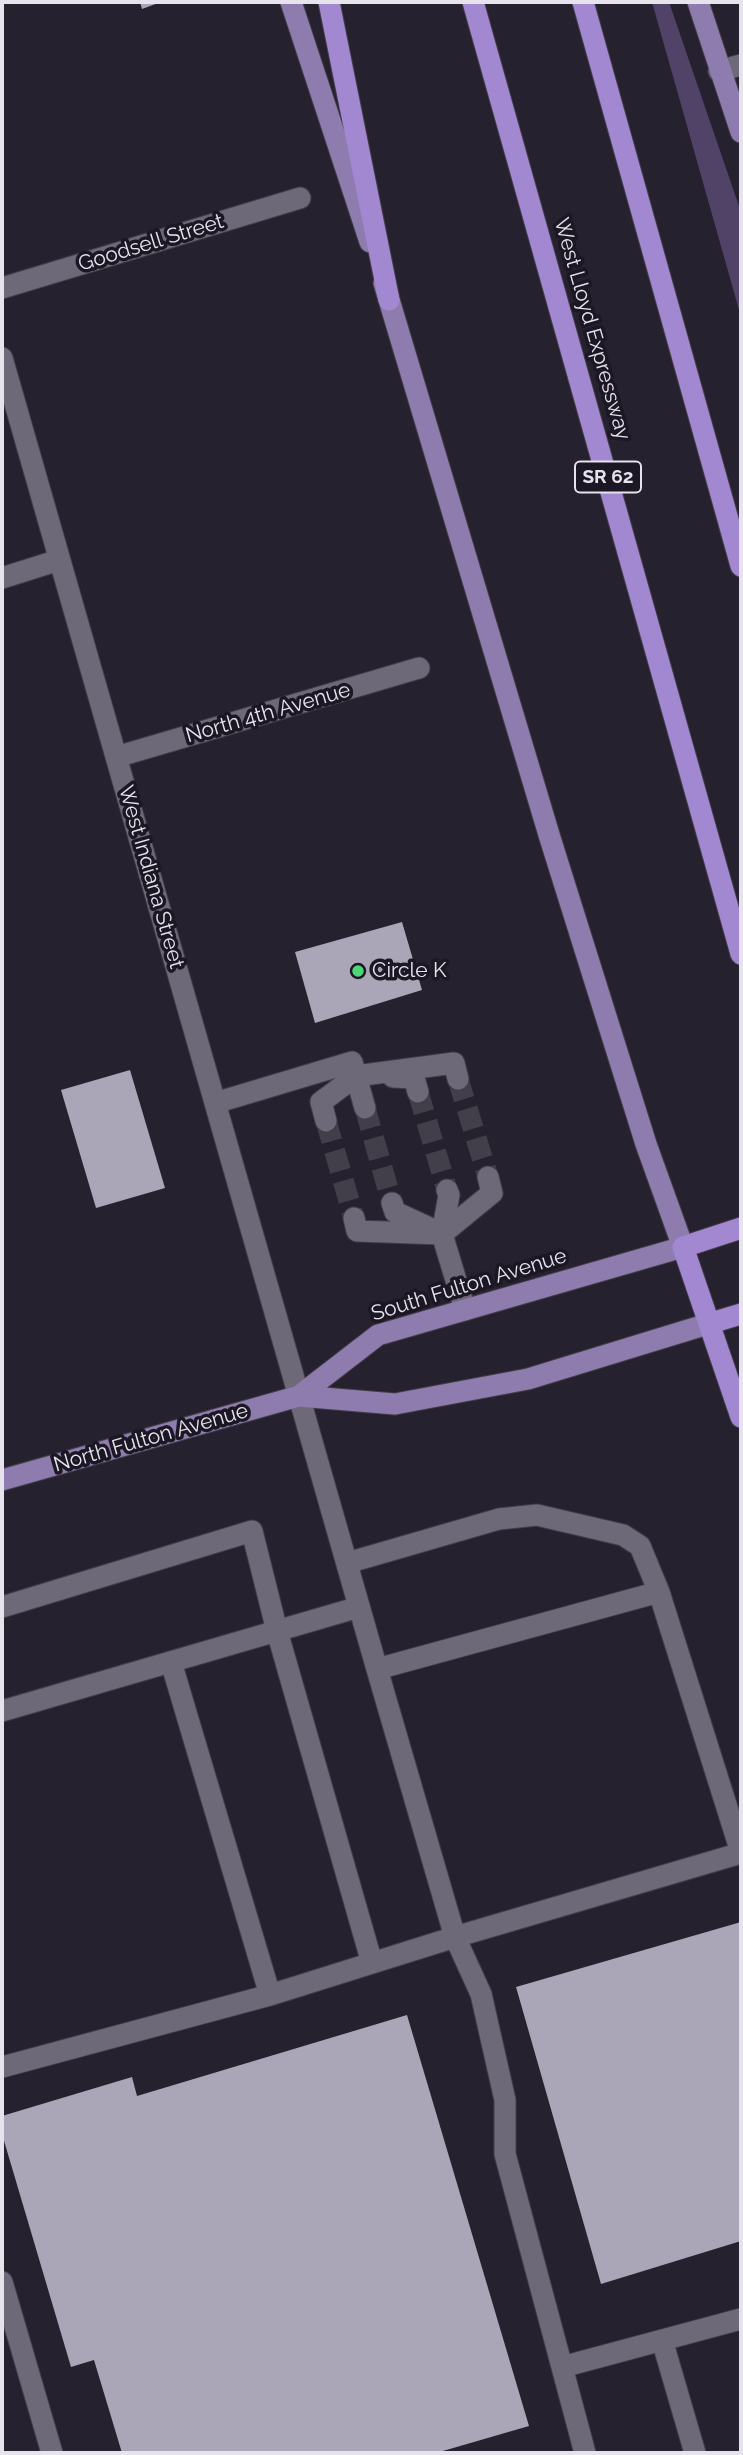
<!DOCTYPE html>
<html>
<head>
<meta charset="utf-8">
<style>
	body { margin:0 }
	#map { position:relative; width:743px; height:2455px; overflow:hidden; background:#25212e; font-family:Raleway,sans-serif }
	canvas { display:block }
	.frame { position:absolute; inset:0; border:4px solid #e6e3ec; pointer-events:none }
</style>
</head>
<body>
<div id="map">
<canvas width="743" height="2455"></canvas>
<div class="frame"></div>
</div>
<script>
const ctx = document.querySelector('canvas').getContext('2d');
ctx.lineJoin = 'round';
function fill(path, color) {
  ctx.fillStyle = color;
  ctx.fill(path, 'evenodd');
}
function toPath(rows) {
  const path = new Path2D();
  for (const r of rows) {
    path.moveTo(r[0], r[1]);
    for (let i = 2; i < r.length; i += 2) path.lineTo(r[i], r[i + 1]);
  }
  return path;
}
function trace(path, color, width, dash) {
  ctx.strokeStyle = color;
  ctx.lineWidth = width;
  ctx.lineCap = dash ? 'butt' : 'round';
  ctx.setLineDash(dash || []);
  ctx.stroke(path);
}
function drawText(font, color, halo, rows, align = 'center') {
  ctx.font = font + ' Raleway,sans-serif';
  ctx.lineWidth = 7;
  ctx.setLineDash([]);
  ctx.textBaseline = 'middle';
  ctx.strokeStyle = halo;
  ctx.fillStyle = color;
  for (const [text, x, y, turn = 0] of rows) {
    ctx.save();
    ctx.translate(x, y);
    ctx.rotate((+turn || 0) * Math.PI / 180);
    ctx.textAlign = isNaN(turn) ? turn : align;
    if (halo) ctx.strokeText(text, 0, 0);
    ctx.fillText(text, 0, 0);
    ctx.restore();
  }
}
const green = toPath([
	[652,2,669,2,741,212,741,317]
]);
const building = toPath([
	[140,2,161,2,142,9],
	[402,922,422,990,315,1023,295,952],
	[130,1070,165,1188,96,1208,61,1090],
	[741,1922,741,2241,601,2284,516,1987],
	[407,2015,529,2426,436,2453,122,2453,94,2360,71,2367,2,2134,2,2116,132,2077,137,2096]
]);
const minorTunnel = toPath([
	[458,1079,488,1177],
	[418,1092,447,1190],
	[365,1108,392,1203],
	[326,1121,354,1218]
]);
const minor = toPath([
	[719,71,741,65],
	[2,288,300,198],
	[2,358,377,1669,455,1937,481,1994,505,2100,505,2154,585,2453],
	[2,578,59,560],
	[116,757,419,668],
	[393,1077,414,1078,418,1092],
	[215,1103,352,1062,365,1108],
	[326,1121,321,1102,356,1076,454,1063,458,1079],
	[392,1203,395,1212,434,1230],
	[354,1218,357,1231,442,1234,465,1310],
	[442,1234,492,1193,488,1177],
	[442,1234,449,1195,447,1190],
	[347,1563,499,1519,537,1515,623,1535,640,1546,659,1592],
	[2,1607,252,1531,277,1631,372,1963],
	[171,1662,270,1995],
	[377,1669,659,1592,741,1852],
	[2,1711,359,1607],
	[2,2067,270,1995,455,1937,741,1853],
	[2,2282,52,2453],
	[662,2340,695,2453],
	[562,2367,741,2319]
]);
const major = toPath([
	[291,2,370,242],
	[698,2,741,132],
	[299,1396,378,1335,683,1247,646,1144,550,838,384,283],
	[2,1480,299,1396,395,1404,528,1379,711,1323]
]);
const highway = toPath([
	[329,2,389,300],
	[473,2,741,954],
	[583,2,741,566],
	[741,1228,683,1247,741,1417],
	[711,1323,741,1314]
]);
const markers = [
	[358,971,7,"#4cd677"]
];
const shields = [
	[608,477,66]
];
const shieldNames = [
	["SR 62",608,477]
];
const streetNames = [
	["Goodsell Street",151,243,-17],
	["West Lloyd Expressway",592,329,74],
	["North 4th Avenue",268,713,-16],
	["West Indiana Street",151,877,74],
	["South Fulton Avenue",469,1285,-17],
	["North Fulton Avenue",151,1438,-16]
];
const poiNames = [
	["Circle K",372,971]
];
fill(green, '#514368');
fill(building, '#aba6b7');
trace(minorTunnel, '#423e4a', 21, [21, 10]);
trace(minor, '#423e49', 23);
trace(major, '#423e49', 23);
trace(highway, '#423e49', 23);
trace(minor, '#6e6978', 21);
trace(major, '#8d7cad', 21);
trace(highway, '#a288d0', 21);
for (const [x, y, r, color] of markers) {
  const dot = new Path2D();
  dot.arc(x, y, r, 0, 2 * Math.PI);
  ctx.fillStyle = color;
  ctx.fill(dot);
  trace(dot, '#1c1724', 2.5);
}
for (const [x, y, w] of shields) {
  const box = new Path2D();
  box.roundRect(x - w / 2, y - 15.5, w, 31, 5);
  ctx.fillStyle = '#1c1724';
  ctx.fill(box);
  trace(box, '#e6e3ec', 2);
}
drawText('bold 19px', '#e6e3ec', null, shieldNames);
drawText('21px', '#e6e3ec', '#1c1724', streetNames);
drawText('21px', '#e6e3ec', '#1c1724', poiNames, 'left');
</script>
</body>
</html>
